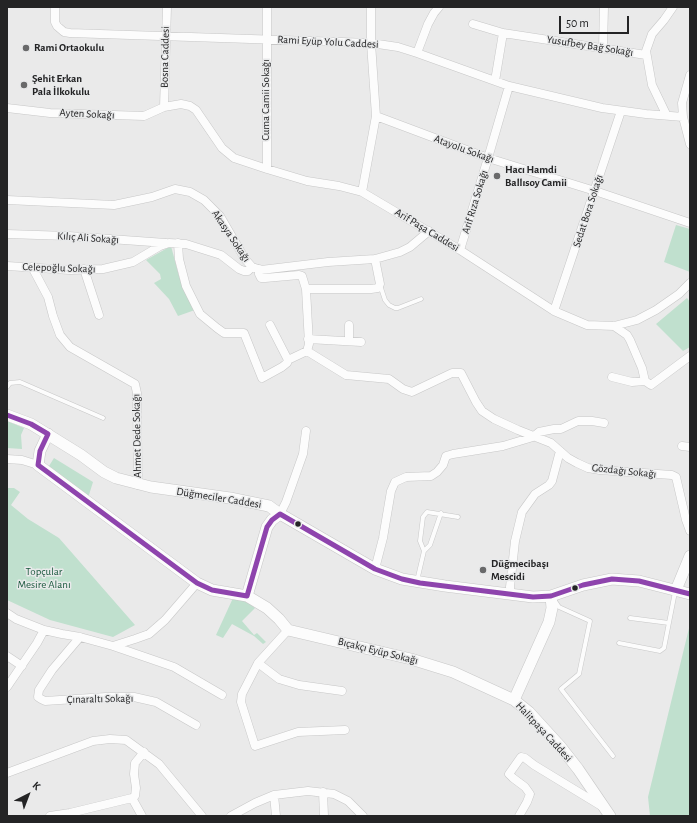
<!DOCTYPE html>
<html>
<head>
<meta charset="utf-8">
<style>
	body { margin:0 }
	#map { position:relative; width:697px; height:823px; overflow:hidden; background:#eaeaea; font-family:"Alegreya Sans",sans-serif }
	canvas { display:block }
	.frame { position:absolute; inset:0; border:8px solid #242425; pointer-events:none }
	.north { position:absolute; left:8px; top:775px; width:40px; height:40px; -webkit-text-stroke:3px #e9eaeb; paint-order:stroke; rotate:42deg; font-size:11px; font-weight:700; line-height:16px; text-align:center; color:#242425 }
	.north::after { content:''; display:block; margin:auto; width:14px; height:18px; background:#242425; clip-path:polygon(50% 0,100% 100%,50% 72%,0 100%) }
	.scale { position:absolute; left:559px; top:16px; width:70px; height:18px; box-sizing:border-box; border:2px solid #242425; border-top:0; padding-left:5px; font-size:12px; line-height:14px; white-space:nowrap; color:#242425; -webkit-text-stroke:3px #e9eaeb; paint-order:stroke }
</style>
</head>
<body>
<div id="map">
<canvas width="697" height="823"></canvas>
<div class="frame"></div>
<div class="north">K</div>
<div class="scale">50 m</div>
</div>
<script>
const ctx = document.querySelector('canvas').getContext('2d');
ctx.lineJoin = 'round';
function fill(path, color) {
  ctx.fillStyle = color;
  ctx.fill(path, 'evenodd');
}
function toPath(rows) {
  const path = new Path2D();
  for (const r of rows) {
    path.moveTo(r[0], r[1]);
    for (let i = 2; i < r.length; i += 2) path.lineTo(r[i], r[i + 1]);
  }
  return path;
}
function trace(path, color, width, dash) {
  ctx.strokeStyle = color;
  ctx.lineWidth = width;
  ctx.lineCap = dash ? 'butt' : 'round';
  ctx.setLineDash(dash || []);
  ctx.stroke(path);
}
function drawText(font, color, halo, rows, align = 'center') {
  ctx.font = font + ' "Alegreya Sans",sans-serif';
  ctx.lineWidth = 3;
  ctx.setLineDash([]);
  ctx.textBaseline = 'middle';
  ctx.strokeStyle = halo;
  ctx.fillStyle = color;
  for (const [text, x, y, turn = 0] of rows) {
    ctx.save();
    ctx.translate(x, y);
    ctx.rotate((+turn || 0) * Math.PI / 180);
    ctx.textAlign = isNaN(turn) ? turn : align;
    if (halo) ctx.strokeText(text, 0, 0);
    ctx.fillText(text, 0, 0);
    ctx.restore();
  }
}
const green = toPath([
	[676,225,690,229,690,272,664,262],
	[171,246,179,276,195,310,178,316,169,299,154,283,161,279,160,274,146,260],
	[687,298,690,302,690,347,683,351,656,324],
	[7,421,24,428,21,435,22,449,7,448],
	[54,458,93,482,88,498,49,466],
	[7,488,14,488,20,492,11,505,28,519,59,538,135,625,113,637,50,620,7,600],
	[233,598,246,601,255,608,242,621,254,635,257,633,266,642,263,644,254,636,232,624,223,638,216,635],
	[690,624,690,816,650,816,648,797]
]);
const lane = toPath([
	[380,285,385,300,389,305,395,308,398,308,421,299],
	[7,387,10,383,20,382,103,418],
	[424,551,430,545,441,513],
	[417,581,424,551,420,541,423,517,427,512,458,517],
	[555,601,559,607,590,621,579,674,561,689,613,756],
	[630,618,669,623],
	[619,643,660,651,664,648,675,592]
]);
const street = toPath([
	[55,7,55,22,57,26,64,32,70,33,371,43,398,47,417,53,509,86,602,108,646,114,683,117],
	[473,24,503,33,646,55],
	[603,48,604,7],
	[417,53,428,24,434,13,439,7],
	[690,75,682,103,683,117,690,144],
	[495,81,503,33],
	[164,107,167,7],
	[7,108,50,113,144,116,164,107,181,104,190,106,196,110,222,148,234,158,267,169,307,181,339,186,362,192,460,250,554,311,587,325,614,326,637,320,656,310,679,294,690,283],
	[666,114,652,85,646,51,652,34,664,20,673,7],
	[376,116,488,158,595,191,690,223],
	[267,169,267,7],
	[362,192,376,116,371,43,371,7],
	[7,200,114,205,152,197,175,189,190,192,204,200,220,216,245,259,252,267,261,270,328,262,375,259,400,252,410,247,429,231],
	[7,234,68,236,166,243],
	[178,243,179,259,186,286,200,314,217,328,224,333,244,333,262,378,282,367,287,363,288,360,307,351],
	[460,250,488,158,509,86],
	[7,266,70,270,103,269,133,262,160,246,169,243,186,244,221,255,239,269,244,271,248,271,252,267],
	[32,267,48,297,53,316,60,335,70,347,135,384,137,393,138,485],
	[84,269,99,315],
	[259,269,259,274,261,278,265,278,299,275,302,276,306,289,309,344,307,351],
	[306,289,371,289,378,288,380,284,375,259],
	[554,311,621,111],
	[270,325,288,360],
	[349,325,349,341],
	[614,326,627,335,630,340,642,368,645,381],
	[308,339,361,342],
	[307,351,346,375,389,379,403,389,412,392,452,373,461,373,476,402,482,411,494,419,518,430,551,443,568,458,577,463,588,468,600,470,672,475,676,477,686,520,690,531],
	[612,377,632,382,645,381],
	[645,381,651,385,690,356],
	[682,446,690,447],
	[7,459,22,460,38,465],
	[280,514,286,502,303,454,306,431],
	[375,569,383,538,391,491,395,482,406,477,431,476,437,472,443,465,446,456,453,454,503,446,533,437,539,432,554,429,561,429,578,421,592,421,604,423],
	[511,595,510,587,515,541,522,512,535,494,549,485,552,481,560,451],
	[7,613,16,619,44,630,62,634,80,637,113,646,135,639,149,634,165,620,197,583],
	[288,630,258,663,242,694,241,702,255,746,298,732,345,730],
	[80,637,52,670,39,690,38,697,41,699,45,701,106,697,134,697,156,702,196,725],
	[113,646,174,667,222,695],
	[7,656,22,666],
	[258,663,279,679,299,685,342,691],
	[7,687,37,643,44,630],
	[7,773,93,741,110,739,126,740,159,764,202,816],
	[323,792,324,816],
	[274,795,276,816],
	[132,798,142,816],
	[50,816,70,813,132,798,135,796,136,788,134,774,135,763,144,752],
	[231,816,255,803,274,795,308,791,334,794,348,801,363,816],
	[519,816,527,802,530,794,525,787,513,778,509,774,521,757,525,758,534,765,603,807]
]);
const secondary = toPath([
	[7,415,31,424,81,455,104,472,116,478,151,487,230,498,269,506,280,514,375,569,402,579,445,586,533,597,551,596,583,585,612,579,625,580,639,581,690,594],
	[48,434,40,451,38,465,197,583,212,590,247,596,267,608,279,619,288,630,411,659,453,672,514,700,529,712,560,746,578,769,610,816],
	[676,590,690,556],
	[247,596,267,527,272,520,280,514],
	[514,700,549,622,552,608,551,596]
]);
const bus1 = toPath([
	[7,415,31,424,48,434,40,451,38,465,197,583,212,590,247,596,267,527,272,520,280,514,375,569,402,579,420,583,533,597,551,596,583,585,612,579,639,581,690,594]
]);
const markers = [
	[26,48,4,"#69696a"],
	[24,85,4,"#69696a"],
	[497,176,4,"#69696a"],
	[298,524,3.5,"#242425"],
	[483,570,4,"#69696a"],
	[575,588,3.5,"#242425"]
];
const streetNames = [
	["Rami Eyüp Yolu Caddesi",328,42,3],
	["Yusufbey Bağ Sokağı",590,46,9],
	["Bosna Caddesi",165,57,-89],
	["Cuma Camii Sokağı",266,100,-90],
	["Ayten Sokağı",87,114,3],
	["Atayolu Sokağı",464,149,20],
	["Arif Rıza Sokağı",475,202,-73],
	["Sedat Bora Sokağı",588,211,-72],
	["Arif Paşa Caddesi",427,230,31],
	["Akasya Sokağı",231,236,56],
	["Kılıç Ali Sokağı",88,238,4],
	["Celepoğlu Sokağı",59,268,2],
	["Ahmet Dede Sokağı",137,436,-91],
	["Gözdağı Sokağı",624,471,6],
	["Düğmeciler Caddesi",219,498,9],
	["Bıçakçı Eyüp Sokağı",378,651,14],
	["Çınaraltı Sokağı",100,699,-1],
	["Halitpaşa Caddesi",544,732,47]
];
const poiNames = [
	["Rami Ortaokulu",34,48],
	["Şehit Erkan",32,79],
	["Pala İlkokulu",32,92],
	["Hacı Hamdi",505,170],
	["Ballısoy Camii",505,183],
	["Düğmecibaşı",491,564],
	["Mescidi",491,577]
];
const parkNames = [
	["Topçular",44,572],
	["Mesire Alanı",44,585]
];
fill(green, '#c0e0ce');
trace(lane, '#c7c7c7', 5);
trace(street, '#c7c7c7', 9);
trace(secondary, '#c7c7c7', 12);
trace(lane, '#fcfcfc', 4);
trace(street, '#fcfcfc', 8);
trace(secondary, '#fcfcfc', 11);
trace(bus1, '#8e44ad', 5);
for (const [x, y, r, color] of markers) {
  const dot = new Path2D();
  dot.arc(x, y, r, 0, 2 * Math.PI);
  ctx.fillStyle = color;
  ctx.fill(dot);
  trace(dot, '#e9eaeb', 1.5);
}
drawText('11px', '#242425', '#e9eaeb', streetNames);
drawText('bold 11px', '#242425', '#e9eaeb', poiNames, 'left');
drawText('11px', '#19573c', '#e9eaeb', parkNames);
</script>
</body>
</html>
